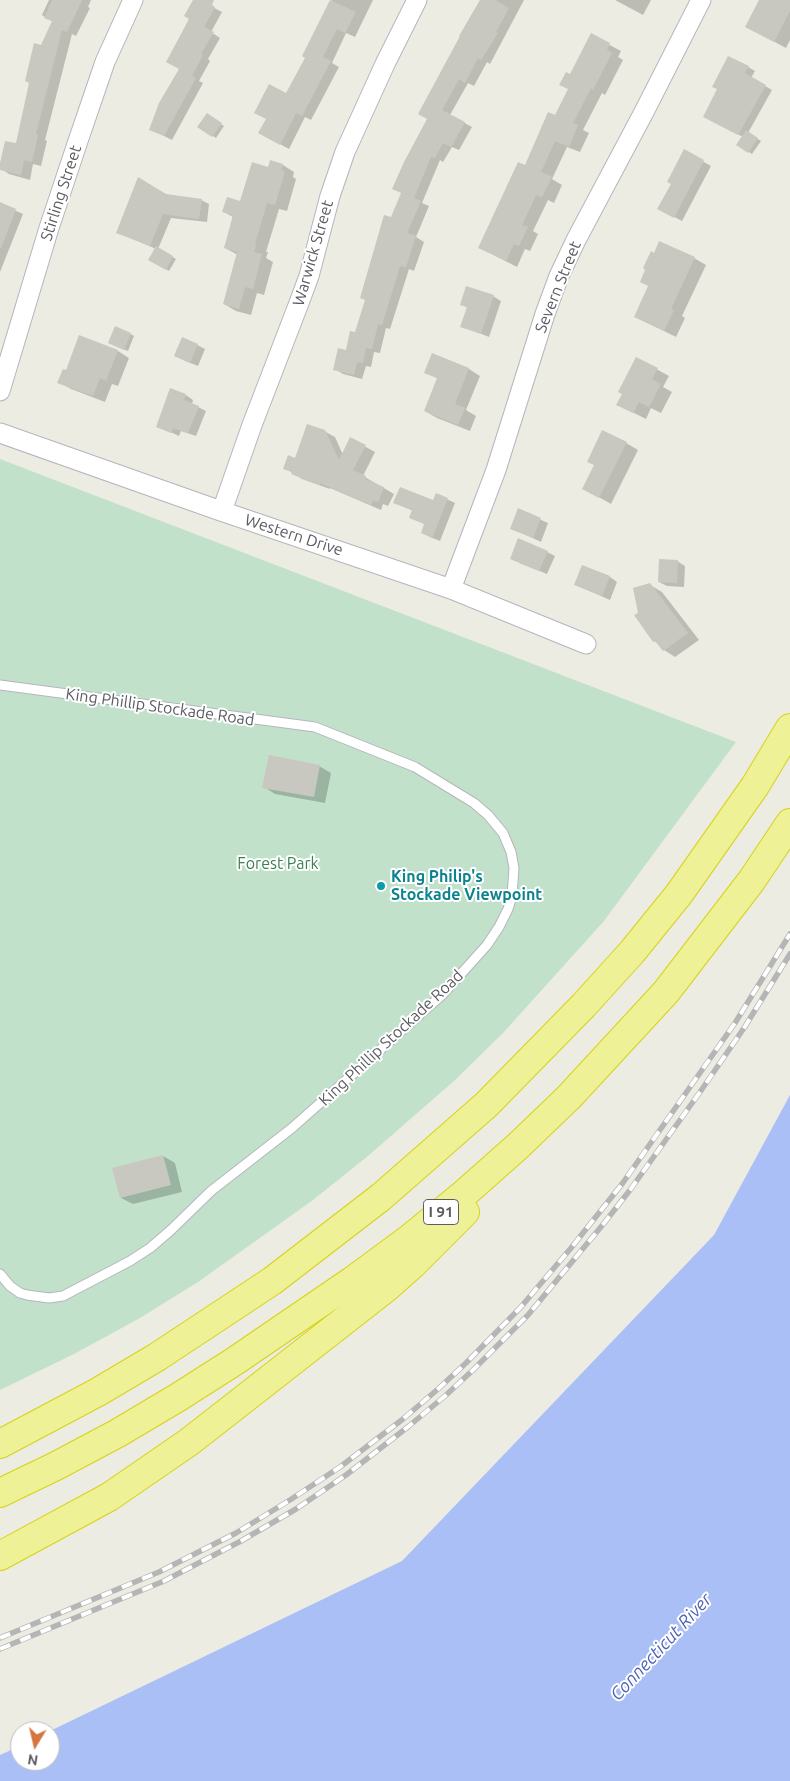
<!DOCTYPE html>
<html>
<head>
<meta charset="utf-8">
<style>
	body { margin:0 }
	#map { position:relative; width:790px; height:1781px; overflow:hidden; background:#ecece3; font-family:Ubuntu,sans-serif }
	canvas { display:block }
	.north { position:absolute; left:10px; top:1721px; width:50px; height:50px; box-sizing:border-box; background:#fff; border:1px solid #bdbec0; border-radius:50%; rotate:189deg; font-size:14px; font-weight:700; line-height:20px; text-align:center; color:#5b5c62 }
	.north::after { content:''; display:block; margin:auto; width:18px; height:22px; background:#d6763f; clip-path:polygon(50% 0,100% 100%,50% 72%,0 100%) }
</style>
</head>
<body>
<div id="map">
<canvas width="790" height="1781"></canvas>
<div class="north">N</div>
</div>
<script>
const ctx = document.querySelector('canvas').getContext('2d');
ctx.lineJoin = 'round';
function fill(path, color) {
  ctx.fillStyle = color;
  ctx.fill(path, 'evenodd');
}
function toPath(rows) {
  const path = new Path2D();
  for (const r of rows) {
    path.moveTo(r[0], r[1]);
    for (let i = 2; i < r.length; i += 2) path.lineTo(r[i], r[i + 1]);
  }
  return path;
}
function trace(path, color, width, dash) {
  ctx.strokeStyle = color;
  ctx.lineWidth = width;
  ctx.lineCap = dash ? 'butt' : 'round';
  ctx.setLineDash(dash || []);
  ctx.stroke(path);
}
function drawText(font, color, halo, rows, align = 'center') {
  ctx.font = font + ' Ubuntu,sans-serif';
  ctx.lineWidth = 4;
  ctx.setLineDash([]);
  ctx.textBaseline = 'middle';
  ctx.strokeStyle = halo;
  ctx.fillStyle = color;
  for (const [text, x, y, turn = 0] of rows) {
    ctx.save();
    ctx.translate(x, y);
    ctx.rotate((+turn || 0) * Math.PI / 180);
    ctx.textAlign = isNaN(turn) ? turn : align;
    if (halo) ctx.strokeText(text, 0, 0);
    ctx.fillText(text, 0, 0);
    ctx.restore();
  }
}
const green = toPath([
	[0,459,736,742,604,921,503,1033,454,1081,368,1156,313,1200,198,1282,140,1318,74,1354,0,1390]
]);
const water = toPath([
	[790,1095,790,1781,0,1781,0,1755,20,1746,20,1761,50,1761,50,1731,402,1561,714,1235]
]);
const shadow = toPath([
	[49,0,91,0,88,7,90,8,76,36,72,34,45,140,47,141,41,166,33,164,30,180,9,174,0,168,17,145,41,46,53,22,42,15],
	[194,0,199,0,222,12,211,32,220,38,208,59,210,61,199,81,203,83,172,140,158,133,180,69],
	[332,0,373,0,355,37,346,33,332,63,339,67,311,120,305,117,289,149,269,138,286,95,306,57,304,56],
	[481,0,524,0,490,64,487,62,474,86,468,83,450,115,472,127,459,150,452,147,443,162,440,160,422,203,429,206,416,237,424,242,414,271,409,269,390,329,386,328,380,353,374,352,371,367,366,366,362,379,343,374,335,369,356,333,392,219,429,119],
	[615,0,651,0,643,15],
	[760,0,790,0,790,40,786,48,758,33],
	[591,35,621,51,618,57,623,60,605,95,602,93,583,130,589,133,580,152,567,147,552,179,562,185,554,203,548,200,533,231,538,234,530,251,525,249,517,267,480,248,525,166,556,117,570,89,571,76],
	[748,67,755,71,751,78,772,90,748,133,761,141,752,154,738,145,743,137,711,120,718,89],
	[207,115,224,126,216,138,199,127],
	[684,151,711,166,682,221,667,213,672,184],
	[283,165,294,172,293,177,296,179,287,211,279,209,266,252,268,252,266,258,273,262,264,295,257,293,251,315,236,311,224,304,238,255,225,248,233,217,224,212,241,202,269,168],
	[166,195,201,200,209,204,207,222,171,218,158,249,176,259,169,271,150,260,156,249,117,232],
	[0,204,23,214,0,272],
	[694,258,706,265,682,316,685,318,676,337,636,317,650,287],
	[493,296,501,301,489,337,462,326,468,308,461,304],
	[131,334,134,336,128,351,113,345],
	[183,338,205,349,198,366,183,360],
	[118,351,129,358,118,386,112,384,105,402,71,389,59,382,66,372],
	[433,354,469,369,480,376,466,410,476,416,470,431,437,418,425,411,438,379,426,372],
	[636,358,669,376,663,387,672,392,661,413,651,408,646,419,630,411],
	[186,395,193,400,192,404,206,411,196,436,181,431,179,436,157,426],
	[324,431,335,437,343,455,351,439,375,452,363,476,394,494,388,506,383,504,381,510,330,488,330,489,302,479,285,468,296,459],
	[626,443,638,450,611,504,595,495],
	[436,494,455,503,440,541,430,537,425,524,413,511,395,503,434,502],
	[519,510,548,523,541,542,511,528],
	[547,552,555,556,547,574,519,563],
	[677,561,685,566,684,587,667,586,659,582],
	[610,577,617,582,610,600,576,585],
	[650,585,662,592,699,640,675,657,664,650,660,645,654,641,636,615,639,613],
	[319,766,331,773,325,803,275,794,264,787],
	[163,1156,175,1163,182,1192,133,1204,121,1198]
]);
const building = toPath([
	[52,0,82,0,67,32,62,30,36,134,38,135,32,162,24,160,21,175,0,170,0,163,5,141,16,143,29,83,25,81,34,43,41,45,52,21,44,18],
	[193,0,214,0,212,5,215,7,204,27,214,32,201,54,203,55,192,76,196,78,164,136,149,130,159,103,179,69,166,62,189,19,184,16],
	[330,0,356,12,345,33,337,29,323,57,331,61,302,116,296,113,280,145,258,133,266,119,254,113,269,84,286,93,305,58,302,56],
	[480,0,495,0,509,8,496,32,498,33,481,60,478,58,465,83,459,79,442,110,465,122,451,147,443,143,435,158,431,157,414,198,421,201,407,233,416,236,406,267,400,266,382,325,378,324,372,349,366,348,363,363,357,362,354,375,333,370,338,348,346,350,350,331,355,332,365,300,360,298,384,215,391,217,401,193,392,189,404,162,427,119,418,114,460,36,459,36],
	[759,0,790,0,790,11,774,42,745,27],
	[591,33,610,43,607,50,612,53,593,90,591,88,573,123,578,125,569,147,555,141,541,172,552,177,542,197,536,195,522,225,528,227,519,246,514,244,506,261,478,248,518,162,525,165,548,112,555,115,568,89,559,85,566,72,570,74],
	[728,56,749,66,745,73,766,85,738,135,703,117,717,89,712,87],
	[207,113,222,123,212,137,197,127],
	[746,130,758,138,748,153,736,145],
	[684,149,704,160,674,218,657,209,671,184,667,182],
	[270,160,283,164,281,170,285,171,275,205,267,203,255,244,256,245,254,252,262,254,253,289,245,287,239,309,223,304,237,252,224,248,233,215,222,212,227,197,240,201,252,162,268,167],
	[138,177,166,194,202,199,199,219,163,214,150,246,116,233],
	[0,202,16,209,1,248,0,248],
	[659,241,695,257,671,309,674,310,664,331,634,317,648,286,640,282,645,270,643,268,651,251,654,253],
	[156,246,173,256,166,270,148,260],
	[466,286,494,295,481,334,460,327,467,307,460,305],
	[115,326,131,333,124,350,108,343],
	[79,335,118,350,106,381,100,378,93,396,57,383,63,369,66,370],
	[182,337,198,344,190,363,174,356],
	[432,353,469,368,455,404,465,408,458,425,424,411,437,378,424,373],
	[636,357,658,368,652,379,661,384,649,407,639,402,633,413,616,405,622,394,618,392],
	[170,388,186,394,184,400,199,406,188,433,173,428,171,433,156,427],
	[307,424,325,430,339,460,350,437,366,445,353,470,366,476,365,479,384,487,378,502,373,500,371,505,320,483,320,485,291,474,292,472,283,469,288,455,295,458],
	[602,430,627,442,599,498,582,489,594,465,587,462],
	[400,487,433,500,436,493,448,498,432,538,421,533,424,524,409,518,412,510,393,503],
	[518,508,541,518,533,538,510,529],
	[518,538,548,551,539,571,510,559],
	[659,559,678,560,677,583,658,582],
	[582,565,610,576,602,596,574,585],
	[650,583,688,633,663,651,655,641,653,642,634,615,638,613,633,588],
	[269,755,320,765,314,797,262,788],
	[163,1155,171,1185,120,1198,112,1168]
]);
const lane = toPath([
	[0,685,315,727,415,767,474,803,488,815,503,833,511,852,514,868,512,896,508,909,499,927,487,945,442,995,292,1128,211,1191,171,1230,150,1248,130,1261,63,1296,49,1298,27,1295,20,1293,10,1286,0,1274]
]);
const street = toPath([
	[0,391,49,228,77,144,105,62,133,0],
	[0,433,218,510,451,589,586,644],
	[222,511,252,425,299,303,309,276,330,196,345,152,385,64,417,0],
	[451,589,496,470,545,314,559,276,576,240,644,112,701,0]
]);
const highway = toPath([
	[0,1444,98,1392,157,1357,272,1281,381,1197,486,1105,584,1005,632,952,679,894,755,786,790,728],
	[0,1493,56,1466,118,1433,177,1398,235,1361,352,1281,409,1239,465,1193,518,1146,569,1097,666,992,752,880,790,823],
	[0,1556,109,1497,189,1442,386,1288,413,1264,465,1212]
]);
const rail = toPath([
	[0,1638,159,1572,236,1533,290,1500,340,1467,403,1419,438,1389,466,1363,520,1308,571,1248,622,1184,735,1023,790,934],
	[0,1649,164,1581,241,1541,296,1509,346,1475,409,1426,445,1396,473,1370,528,1315,605,1222,630,1190,700,1092,744,1028,790,954]
]);
const markers = [
	[381,886,5,"#0f9aa8"]
];
const shields = [
	[441,1212,35]
];
const shieldNames = [
	["I 91",441,1212]
];
const streetNames = [
	["Stirling Street",61,193,-72],
	["Warwick Street",313,253,-74],
	["Severn Street",558,287,-68],
	["Western Drive",294,535,18],
	["King Phillip Stockade Road",160,707,8],
	["King Phillip Stockade Road",391,1038,-43]
];
const parkNames = [
	["Forest Park",278,864]
];
const cultureNames = [
	["King Philip's",391,877],
	["Stockade Viewpoint",391,895]
];
const waterNames = [
	["Connecticut River",661,1647,-47]
];
fill(green, '#c2e1cb');
fill(water, '#aabff5');
fill(shadow, '#0003');
fill(building, '#c8c7c0');
trace(lane, '#b5b6bc', 11);
trace(street, '#b5b6bc', 21);
trace(highway, '#d7d218', 30);
trace(lane, '#fff', 9);
trace(street, '#fff', 19);
trace(highway, '#eef195', 28);
trace(rail, '#b5b5b6', 5.5);
trace(rail, '#fff', 4, [11]);
for (const [x, y, r, color] of markers) {
  const dot = new Path2D();
  dot.arc(x, y, r, 0, 2 * Math.PI);
  ctx.fillStyle = color;
  ctx.fill(dot);
  trace(dot, '#fff', 2);
}
for (const [x, y, w] of shields) {
  const box = new Path2D();
  box.roundRect(x - w / 2, y - 12.5, w, 25, 4);
  ctx.fillStyle = '#fff';
  ctx.fill(box);
  trace(box, '#5b5c62', 1);
}
drawText('bold 15px', '#5b5c62', null, shieldNames);
drawText('16px', '#5b5c62', '#fff', streetNames);
drawText('16px', '#3d7f53', '#fff', parkNames);
drawText('bold 16px', '#0d838f', '#fff', cultureNames, 'left');
drawText('italic 18px', '#4f64b6', '#fff', waterNames);
</script>
</body>
</html>
